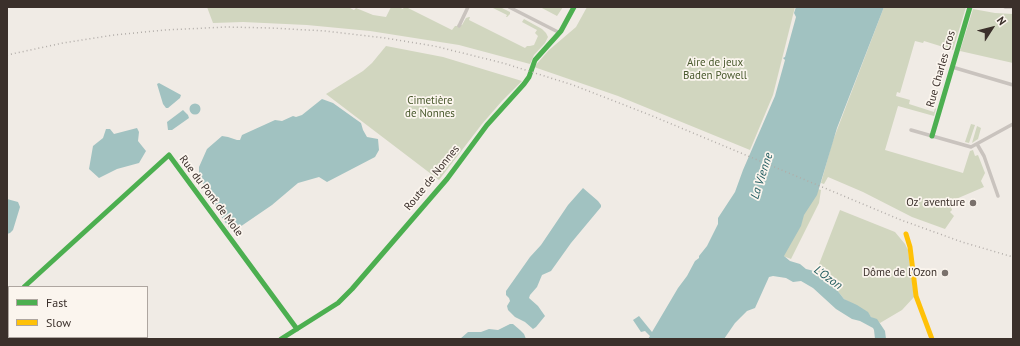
<!DOCTYPE html>
<html>
<head>
<meta charset="utf-8">
<style>
	body { margin:0 }
	#map { position:relative; width:1020px; height:346px; overflow:hidden; background:#f0ebe5; font-family:"PT Sans",sans-serif }
	canvas { display:block }
	.frame { position:absolute; inset:0; border:8px solid #3b302b; pointer-events:none }
	.legend { position:absolute; left:8px; top:286px; width:140px; height:52px; box-sizing:border-box; background:#fbf5ee; border:1px solid #aea6a0; margin:0; padding:5px 7px; list-style:none; font-size:12px; color:#3b302b }
	.legend li { display:flex; align-items:center; gap:8px; height:20px }
	.legend b { width:20px; border:1px solid #aea6a0 }
	.north { position:absolute; left:972px; top:8px; width:40px; height:40px; -webkit-text-stroke:3px #fbf5ee; paint-order:stroke; rotate:54deg; font-size:11px; font-weight:700; line-height:16px; text-align:center; color:#3b302b }
	.north::after { content:''; display:block; margin:auto; width:14px; height:18px; background:#3b302b; clip-path:polygon(50% 0,100% 100%,50% 72%,0 100%) }
</style>
</head>
<body>
<div id="map">
<canvas width="1020" height="346"></canvas>
<div class="frame"></div>
<ul class="legend">
<li><b style="height:5px;background:#4caf50"></b>Fast</li>
<li><b style="height:5px;background:#ffc107"></b>Slow</li>
</ul>
<div class="north">N</div>
</div>
<script>
const ctx = document.querySelector('canvas').getContext('2d');
ctx.lineJoin = 'round';
function fill(path, color) {
  ctx.fillStyle = color;
  ctx.fill(path, 'evenodd');
}
function toPath(rows) {
  const path = new Path2D();
  for (const r of rows) {
    if (r.length === 3) {
      path.moveTo(r[0] + r[2], r[1]);
      path.arc(r[0], r[1], r[2], 0, 2 * Math.PI);
      continue;
    }
    path.moveTo(r[0], r[1]);
    for (let i = 2; i < r.length; i += 2) path.lineTo(r[i], r[i + 1]);
  }
  return path;
}
function trace(path, color, width, dash) {
  ctx.strokeStyle = color;
  ctx.lineWidth = width;
  ctx.lineCap = dash ? 'butt' : 'round';
  ctx.setLineDash(dash || []);
  ctx.stroke(path);
}
function drawText(font, color, halo, rows, align = 'center') {
  ctx.font = font + ' "PT Sans",sans-serif';
  ctx.lineWidth = 3.5;
  ctx.setLineDash([]);
  ctx.textBaseline = 'middle';
  ctx.strokeStyle = halo;
  ctx.fillStyle = color;
  for (const [text, x, y, turn = 0] of rows) {
    ctx.save();
    ctx.translate(x, y);
    ctx.rotate((+turn || 0) * Math.PI / 180);
    ctx.textAlign = isNaN(turn) ? turn : align;
    if (halo) ctx.strokeText(text, 0, 0);
    ctx.fillText(text, 0, 0);
    ctx.restore();
  }
}
const green = toPath([
	[207,7,333,7,336,8,337,7,348,7,354,10,356,8,373,15,386,17,391,7,398,7,403,9,404,7,406,7,452,30,455,26,457,26,458,24,462,25,466,18,469,17,470,17,469,20,525,48,527,46,530,46,534,45,538,36,535,33,537,30,522,22,524,19,542,29,546,33,548,37,545,43,534,55,530,64,459,45,370,31,307,25,243,22,213,23],
	[491,7,500,7,510,12,510,14,507,17,506,17,507,15],
	[540,7,563,7,557,16],
	[587,7,795,7,773,95,750,150,618,96,534,67,549,50,576,27],
	[884,7,966,7,953,50,924,41,923,43,915,41,900,93,897,92,896,96,910,100,909,104,934,112,935,108,936,109,934,116,898,106,885,150,963,173,970,151,973,150,975,156,978,155,985,173,981,181,984,187,949,202,952,210,950,212,954,216,945,229,912,217,863,192,828,177,824,184,821,183,832,143],
	[973,9,995,13,1013,14,1013,63,960,51],
	[386,46,443,57,522,81,502,101,482,124,439,180,326,94,363,71,372,63],
	[971,124,975,125,969,143,965,142],
	[977,126,981,128,978,139,972,143],
	[818,189,821,190,819,203,791,259,783,256,801,224,802,216],
	[840,210,895,232,905,244,908,250,914,297,902,310,880,323,871,317,867,312,844,299,833,285,820,277,816,272]
]);
const water = toPath([
	[796,7,884,7,837,128,817,195,804,215,801,226,784,256,790,261,800,264,806,269,814,271,820,277,833,285,844,299,857,305,868,312,871,317,877,319,885,331,886,339,875,339,874,330,873,328,860,321,852,319,836,309,813,288,801,281,793,282,786,278,773,276,769,277,755,308,747,311,735,323,724,339,648,339,650,336,645,331,641,332,633,320,639,316,652,332,678,288,687,276,695,261,699,258,699,256,707,246,718,224,718,218,735,192,743,170,775,96,785,60,783,58,785,57,796,17,794,13],
	[159,83,181,95,180,98,168,108,166,108,163,104,157,84],
	[322,99,333,103,361,123,363,130,367,137,378,139,379,150,375,157,327,182,319,177,298,183,272,205,234,231,229,228,221,216,199,177,199,167,207,149,222,136,228,137,237,140,240,140,242,135,275,120,282,121,293,116,296,117,302,115],
	[195,109,5.5],
	[183,110,188,115,189,118,172,130,168,130,167,122],
	[137,128,139,132,138,141,146,151,139,163,117,169,99,178,89,169,93,146,103,138,106,129,110,129,114,134],
	[583,188,598,201,601,205,601,207,571,243,551,271,542,275,537,287,530,295,529,298,538,306,545,316,536,327,533,329,525,322,515,317,508,310,507,306,510,301,509,298,506,295,506,291,530,257,541,245,568,205],
	[7,199,18,202,20,207,13,230,10,233,7,234],
	[510,324,513,324,520,330,524,334,526,339,460,339,468,332,481,332,489,329,498,330]
]);
const street = toPath([
	[509,7,560,33],
	[1005,7,1013,7],
	[459,26,468,7],
	[952,67,1013,85],
	[911,130,971,147,1013,124],
	[977,144,984,156,998,196],
	[7,302,9,301]
]);
const fast = toPath([
	[932,136,970,7],
	[24,287,169,155,297,329],
	[281,339,338,303,352,289,447,179,487,125,524,84,529,77,535,60,561,31,574,7]
]);
const slow = toPath([
	[906,234,910,247,916,296,932,339]
]);
const rail = toPath([
	[7,55,63,43,114,35,165,30,226,27,271,28,325,31,385,38,434,46,503,63,573,85,650,115,901,220,962,242,1013,257]
]);
const markers = [
	[973,203,4,"#7a716c"],
	[945,273,4,"#7a716c"]
];
const parkNames = [
	["Aire de jeux",715,63],
	["Baden Powell",715,76],
	["Cimetière",430,101],
	["de Nonnes",430,114]
];
const streetNames = [
	["Rue Charles Cros",941,69,-74],
	["Route de Nonnes",432,178,-51],
	["Rue du Pont de Mole",211,196,53]
];
const poiNames = [
	["Oz' aventure",965,203],
	["Dôme de l'Ozon",937,273]
];
const waterNames = [
	["La Vienne",762,176,-72],
	["L'Ozon",828,278,36]
];
fill(green, '#d1d6bf');
fill(water, '#a1c2c1');
trace(street, '#c9c3be', 3.5);
trace(fast, '#4caf50', 5);
trace(slow, '#ffc107', 5);
trace(rail, '#b1aca8', 1.5, [1, 3]);
for (const [x, y, r, color] of markers) {
  const dot = new Path2D();
  dot.arc(x, y, r, 0, 2 * Math.PI);
  ctx.fillStyle = color;
  ctx.fill(dot);
  trace(dot, '#fbf5ee', 1.5);
}
drawText('11px', '#4a5a2e', '#fbf5ee', parkNames);
drawText('11px', '#3b302b', '#fbf5ee', streetNames);
drawText('11px', '#3b302b', '#fbf5ee', poiNames, 'right');
drawText('italic 12px', '#1f5a5e', '#fbf5ee', waterNames);
</script>
</body>
</html>
